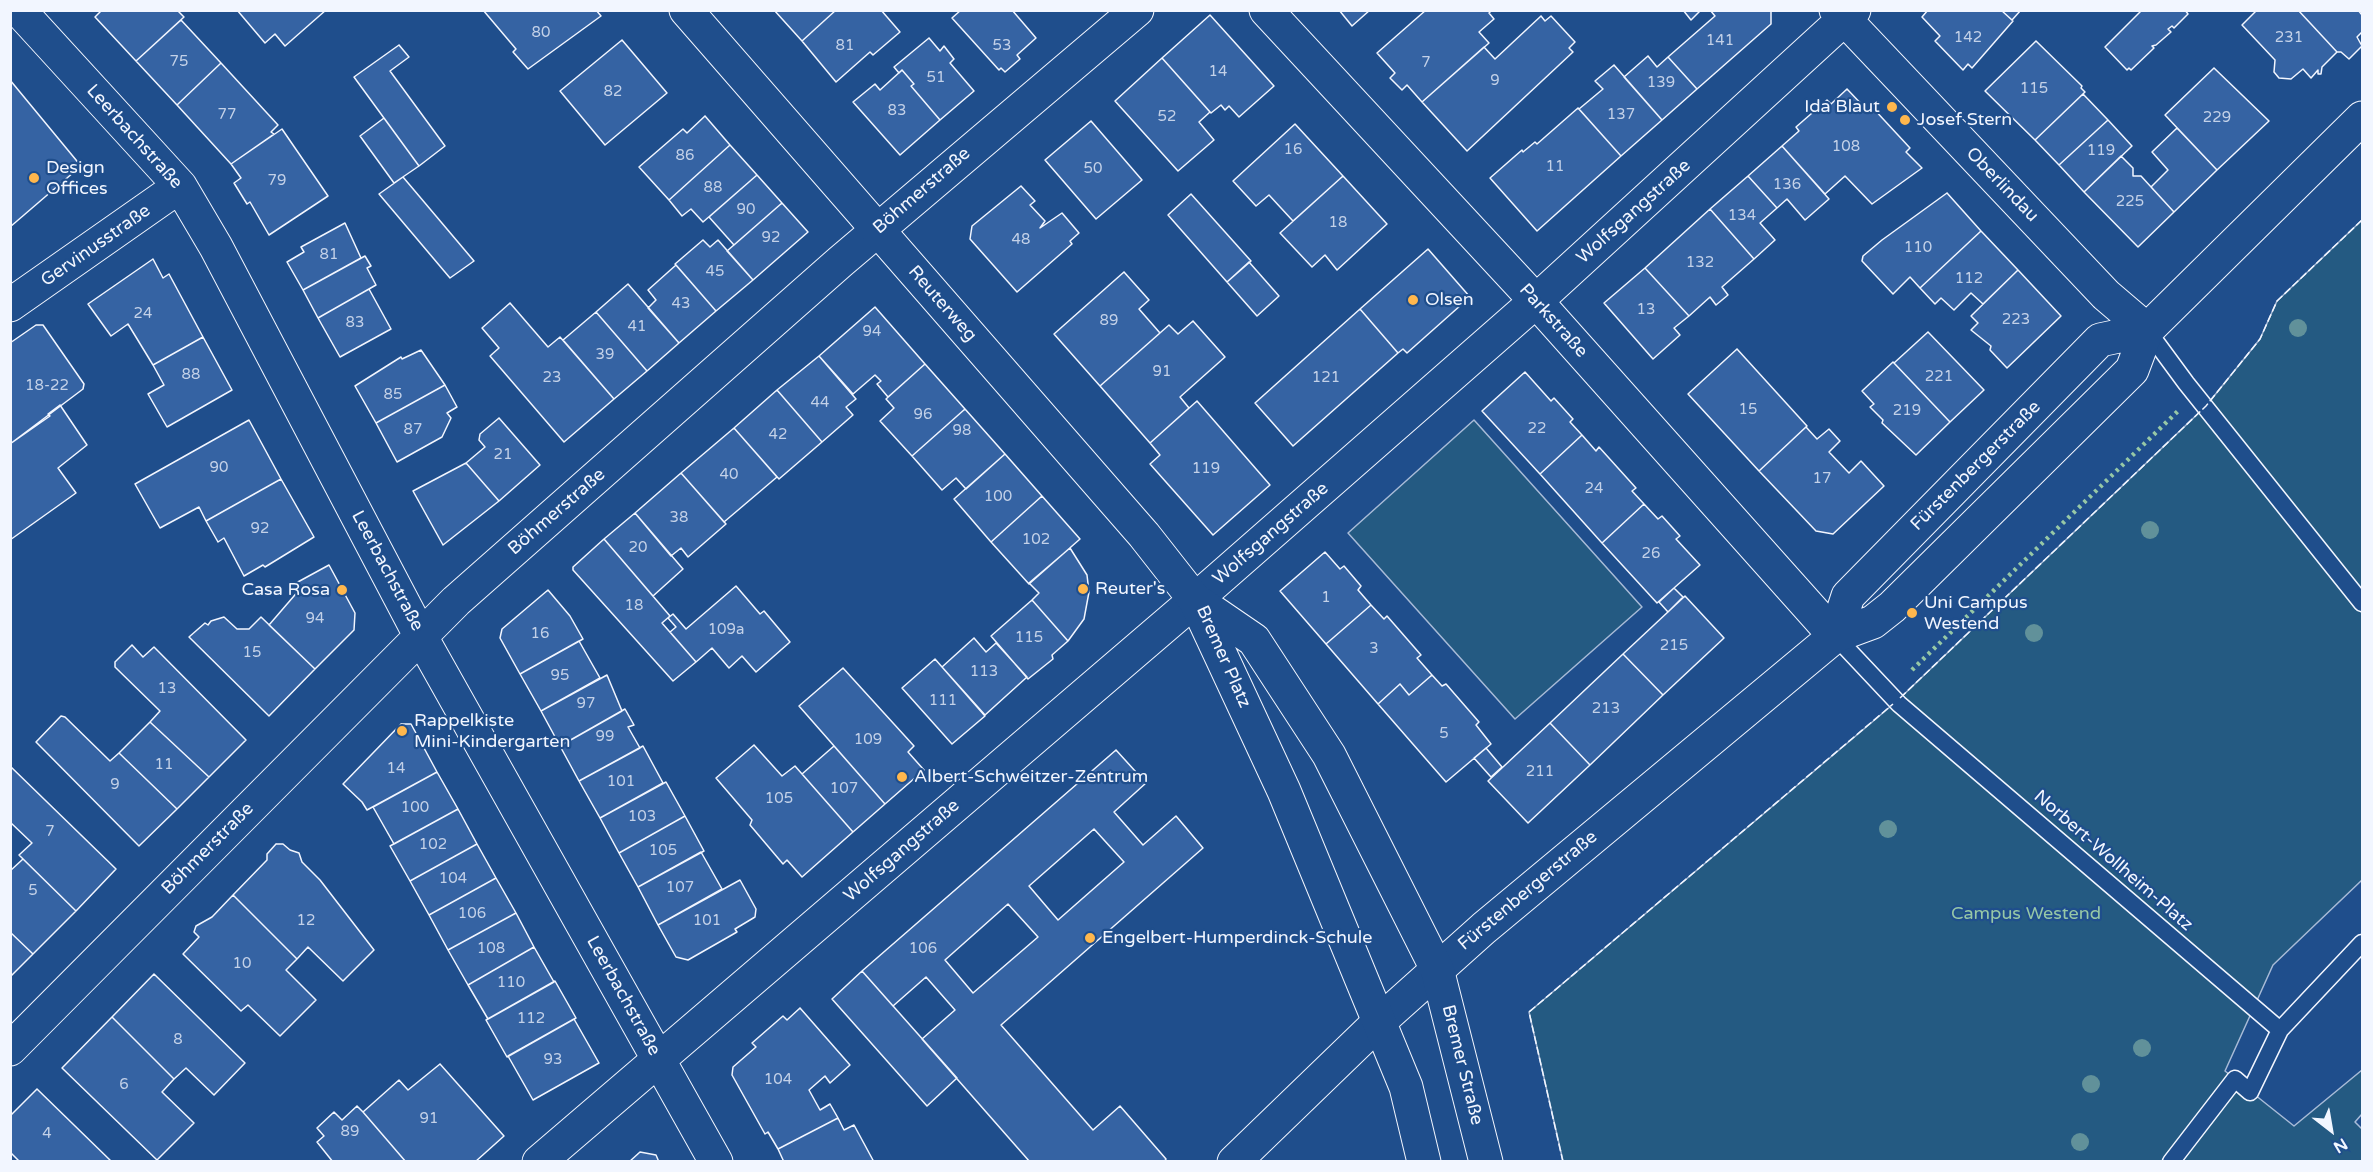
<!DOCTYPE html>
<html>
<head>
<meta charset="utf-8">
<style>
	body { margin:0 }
	#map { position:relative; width:2373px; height:1172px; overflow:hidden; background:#1f4e8c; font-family:"Varela Round",sans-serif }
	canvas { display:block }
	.frame { position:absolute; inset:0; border:12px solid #f2f6ff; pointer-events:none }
	.north { position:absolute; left:2301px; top:1100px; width:60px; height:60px; -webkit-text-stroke:4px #1f4e8c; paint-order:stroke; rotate:149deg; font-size:16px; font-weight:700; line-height:24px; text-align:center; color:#f2f6ff }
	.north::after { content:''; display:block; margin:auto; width:21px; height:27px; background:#f2f6ff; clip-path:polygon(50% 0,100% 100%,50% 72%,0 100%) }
</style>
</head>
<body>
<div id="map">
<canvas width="2373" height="1172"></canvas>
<div class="frame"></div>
<div class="north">N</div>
</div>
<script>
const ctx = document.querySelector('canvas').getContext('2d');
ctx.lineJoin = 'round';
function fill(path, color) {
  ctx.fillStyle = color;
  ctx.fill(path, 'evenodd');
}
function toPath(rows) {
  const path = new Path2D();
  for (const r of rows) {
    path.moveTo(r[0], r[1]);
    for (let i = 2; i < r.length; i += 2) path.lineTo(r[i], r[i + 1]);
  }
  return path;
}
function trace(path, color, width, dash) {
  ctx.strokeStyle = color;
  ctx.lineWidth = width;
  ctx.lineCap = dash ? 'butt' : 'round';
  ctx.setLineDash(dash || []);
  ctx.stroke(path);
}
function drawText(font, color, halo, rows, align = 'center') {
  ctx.font = font + ' "Varela Round",sans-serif';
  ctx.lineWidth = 4.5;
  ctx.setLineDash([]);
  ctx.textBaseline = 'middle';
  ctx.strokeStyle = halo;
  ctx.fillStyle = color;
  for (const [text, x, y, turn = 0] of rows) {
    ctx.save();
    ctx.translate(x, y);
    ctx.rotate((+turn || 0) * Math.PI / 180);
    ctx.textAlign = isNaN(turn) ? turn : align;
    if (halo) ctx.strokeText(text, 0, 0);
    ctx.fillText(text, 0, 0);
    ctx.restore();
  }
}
const green = toPath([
	[2362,220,2362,880,2273,965,2225,1071,2294,1126,2362,1070,2362,1114,2355,1122,2362,1129,2362,1161,1563,1161,1529,1012,1897,701,2206,406,2260,339,2277,301,2362,220],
	[1474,420,1642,607,1515,719,1348,533,1474,420]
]);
const building = toPath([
	[102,10,177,10,184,17,136,61,95,17,102,10],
	[237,10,326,10,285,46,275,34,265,43,237,10],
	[483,10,596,10,601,16,528,69,513,52,516,49,483,10],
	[774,10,836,10,802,41,774,10],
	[836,10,881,10,900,32,873,55,870,52,836,82,802,41,836,10],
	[961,10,1012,10,1036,38,1017,55,1020,59,1005,72,1001,68,999,70,952,18,961,10],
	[1339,10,1370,10,1352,26,1339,10],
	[1426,10,1492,10,1489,13,1494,19,1479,32,1489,43,1422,102,1407,85,1402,90,1390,78,1395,73,1377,53,1426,10],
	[1683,10,1701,10,1691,20,1683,10],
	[1710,10,1771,10,1771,24,1697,89,1668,57,1715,16,1710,10],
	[1928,10,2001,10,2013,21,1972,68,1968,64,1963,70,1935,41,1940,36,1922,17,1928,10],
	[2001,10,2021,10,2012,20,2001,10],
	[2142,10,2185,10,2188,14,2174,28,2172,26,2168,29,2171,32,2156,45,2152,46,2154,48,2131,70,2129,68,2127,70,2105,47,2142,10],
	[2257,10,2298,10,2337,52,2322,67,2321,74,2318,74,2318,70,2311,78,2303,69,2291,79,2279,78,2274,72,2275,60,2242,25,2257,10],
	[2298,10,2358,10,2362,15,2362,32,2357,37,2362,46,2349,59,2341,52,2337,52,2298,10],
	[1210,15,1274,86,1239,117,1229,106,1225,110,1221,105,1211,113,1162,58,1210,15],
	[1541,16,1545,21,1551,16,1575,42,1569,48,1573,52,1467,151,1422,102,1484,47,1495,59,1541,16],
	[181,20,221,63,177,105,136,61,181,20],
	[929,38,940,51,944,46,954,59,950,63,974,91,940,120,911,86,914,84,902,70,899,73,894,67,929,38],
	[622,40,667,93,605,145,560,91,622,40],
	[2036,41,2082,86,2081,88,2085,92,2035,140,1985,91,2036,41],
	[399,45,409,57,390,71,445,146,419,166,354,77,399,45],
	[1648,56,1657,67,1668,57,1697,89,1662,120,1624,77,1648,56],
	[1162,58,1210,112,1199,122,1214,140,1178,171,1115,101,1162,58],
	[221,63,278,125,271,132,274,134,231,164,177,105,221,63],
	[1614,65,1662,120,1621,156,1579,109,1603,89,1595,81,1614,65],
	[2214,68,2269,121,2217,170,2165,115,2214,68],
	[902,70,914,84,911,86,940,120,900,155,853,102,875,84,880,90,902,70],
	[10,80,81,166,10,227,10,80],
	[1847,89,1868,111,1872,107,1910,148,1906,152,1922,168,1872,204,1845,176,1825,194,1782,146,1799,131,1796,127,1827,100,1831,104,1847,89],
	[2083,94,2108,120,2059,165,2035,140,2083,94],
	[1578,108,1621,156,1537,231,1490,178,1522,150,1523,152,1535,142,1537,144,1578,108],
	[705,116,730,145,669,200,639,167,683,129,687,133,705,116],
	[384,118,419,166,394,183,360,136,384,118],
	[2108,120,2132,146,2084,192,2059,165,2108,120],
	[1091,121,1142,180,1096,219,1045,160,1091,121],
	[1295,124,1343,176,1293,221,1269,195,1256,206,1233,181,1295,124],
	[2177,128,2217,170,2174,212,2151,187,2168,170,2152,152,2177,128],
	[282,129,328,196,269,235,250,202,247,204,234,183,241,178,231,164,282,129],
	[730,145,757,175,703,222,691,209,682,216,669,200,730,145],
	[1782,146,1829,199,1805,220,1787,199,1777,208,1748,176,1782,146],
	[2121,156,2133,168,2133,176,2141,176,2174,212,2138,247,2084,192,2121,156],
	[757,175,782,203,734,245,709,217,757,175],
	[1343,176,1387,224,1337,270,1325,255,1312,267,1280,233,1343,176],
	[1748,176,1777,208,1760,223,1775,240,1754,259,1710,209,1748,176],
	[403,177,474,261,450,278,379,194,403,177],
	[1021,186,1035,201,1030,205,1045,221,1040,228,1062,213,1079,233,1070,241,1072,244,1017,292,970,239,972,226,1021,186],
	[1947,193,1981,231,1920,288,1910,277,1893,294,1862,261,1863,256,1882,240,1947,193],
	[1191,194,1251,261,1227,282,1168,215,1191,194],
	[782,203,808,232,753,280,727,251,782,203],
	[1710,209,1754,259,1722,287,1728,295,1716,305,1710,297,1689,316,1645,268,1710,209],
	[345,223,361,258,303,290,287,262,304,252,301,247,345,223],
	[1981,231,2018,270,1983,304,1971,293,1954,310,1941,298,1935,304,1920,288,1981,231],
	[703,240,710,247,718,240,753,280,716,311,675,264,703,240],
	[1428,249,1470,297,1407,353,1403,349,1398,353,1360,309,1428,249],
	[365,256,371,266,367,268,376,285,318,318,303,290,365,256],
	[153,259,163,278,169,274,203,337,153,365,128,324,111,336,88,304,153,259],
	[1249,262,1279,296,1257,316,1227,282,1249,262],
	[676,265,716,311,679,343,648,308,656,300,648,290,676,265],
	[1645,268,1689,316,1674,328,1680,335,1653,359,1604,303,1645,268],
	[2018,270,2061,316,2007,368,1990,350,1991,346,1971,330,1978,323,1971,316,2018,270],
	[1124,272,1149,300,1139,309,1160,333,1100,386,1054,334,1124,272],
	[628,284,679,343,647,371,596,312,628,284],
	[369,289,391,329,340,357,318,318,369,289],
	[510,303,548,347,560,337,614,399,564,442,490,356,499,348,482,328,510,303],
	[875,307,925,364,888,397,877,384,881,381,875,375,853,394,819,356,875,307],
	[1360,309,1398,353,1293,446,1255,403,1360,309],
	[596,312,647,371,614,399,563,340,596,312],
	[1193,321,1225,357,1180,397,1189,408,1150,443,1100,386,1169,325,1178,334,1193,321],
	[36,325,43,325,84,384,83,389,10,444,10,343,36,325],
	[1928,332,1984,390,1950,422,1894,363,1928,332],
	[203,337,232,390,167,427,148,394,164,385,153,365,203,337],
	[1737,349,1807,426,1759,471,1688,394,1737,349],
	[421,350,445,385,376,423,355,386,401,357,402,359,421,350],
	[819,356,856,399,846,407,853,415,822,442,777,390,819,356],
	[1893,362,1950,422,1916,455,1882,423,1883,420,1870,407,1874,404,1862,391,1893,362],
	[925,364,965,409,912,456,880,421,894,408,886,399,925,364],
	[1525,372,1551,401,1554,398,1573,419,1570,422,1582,435,1540,474,1482,411,1525,372],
	[445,385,457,407,447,413,451,418,442,437,397,462,376,423,445,385],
	[777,390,822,442,779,479,734,428,777,390],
	[1197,401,1270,485,1213,535,1150,464,1160,455,1150,443,1197,401],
	[60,405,87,445,58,468,76,493,10,540,10,444,50,416,48,414,60,405],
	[965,409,1005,454,966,489,956,478,942,490,912,456,965,409],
	[499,418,540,465,499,501,466,463,485,447,479,440,480,434,499,418],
	[249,420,281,479,206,521,199,507,160,528,135,484,249,420],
	[1806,427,1817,439,1829,429,1840,441,1829,452,1849,473,1861,461,1884,486,1833,534,1816,531,1759,471,1806,427],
	[734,428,777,477,724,522,681,473,734,428],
	[1582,435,1596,451,1599,447,1636,488,1632,491,1644,504,1602,543,1540,474,1582,435],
	[1005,454,1042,496,991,542,954,499,1005,454],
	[466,463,499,501,443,545,413,491,466,463],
	[681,473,726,524,688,557,681,548,671,556,635,513,681,473],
	[281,479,314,537,265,567,263,565,244,576,224,538,218,542,206,521,281,479],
	[1042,496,1080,539,1029,584,991,542,1042,496],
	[1644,504,1658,519,1662,516,1680,536,1676,539,1700,565,1657,603,1602,543,1644,504],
	[635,513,683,569,653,596,604,539,635,513],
	[604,539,670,616,662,623,696,662,673,681,573,570,573,567,604,539],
	[1070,548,1087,575,1089,592,1084,619,1068,641,1032,600,1039,593,1029,583,1070,548],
	[1325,552,1340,569,1344,566,1361,586,1358,590,1371,605,1326,644,1280,591,1325,552],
	[329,565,355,613,354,630,315,669,269,625,300,589,296,583,329,565],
	[736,586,760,614,764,611,790,642,756,672,742,656,729,668,712,648,696,662,670,632,676,627,668,618,673,614,686,629,736,586],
	[1674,588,1683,597,1668,612,1659,602,1674,588],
	[548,590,570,616,583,639,520,674,500,638,502,629,548,590],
	[1685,596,1724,638,1663,695,1623,654,1685,596],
	[1032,600,1068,641,1052,655,1053,659,1028,679,991,636,1032,600],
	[1371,605,1384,619,1387,616,1421,655,1417,658,1432,675,1409,695,1400,684,1378,704,1326,644,1371,605],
	[224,617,237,629,249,629,261,617,315,669,269,716,189,637,205,623,208,625,211,621,224,617],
	[974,638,986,652,996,643,1027,677,985,715,942,667,974,638],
	[579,641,600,678,541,711,520,674,579,641],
	[132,645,143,657,154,647,246,740,209,777,150,722,160,711,115,667,115,662,132,645],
	[1623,654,1663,695,1590,765,1550,723,1623,654],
	[935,659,985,716,952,744,902,688,935,659],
	[843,668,914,746,908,752,924,770,885,804,799,706,843,668],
	[607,675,622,711,560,746,541,711,607,675],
	[1432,675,1442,686,1446,684,1479,722,1476,725,1491,744,1446,782,1378,704,1400,684,1409,695,1432,675],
	[625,709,634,725,628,727,640,748,579,781,560,746,625,709],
	[61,716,65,717,110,761,119,753,177,809,139,846,36,742,61,716],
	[150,722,209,777,177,809,119,753,150,722],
	[1550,723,1590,765,1528,823,1488,781,1550,723],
	[401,724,411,724,437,772,367,810,362,802,343,784,401,724],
	[754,745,782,776,795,766,853,832,802,877,787,860,783,864,750,825,752,820,716,778,754,745],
	[643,746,663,783,600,818,579,781,643,746],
	[834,746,885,804,853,832,802,774,834,746],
	[1486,748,1502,767,1491,777,1474,758,1486,748],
	[1116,750,1146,783,1114,812,1143,845,1176,816,1203,848,1001,1025,1093,1130,1120,1106,1166,1159,1164,1162,1030,1162,922,1039,955,1010,926,977,893,1006,862,971,1116,750],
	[1094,829,1124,862,1058,920,1029,886,1094,829],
	[1008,904,1038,937,973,993,945,960,1008,904],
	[10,766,116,869,76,911,19,855,32,843,10,822,10,766],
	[437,772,458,809,394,844,373,807,437,772],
	[666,782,685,816,619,853,600,818,666,782],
	[458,809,477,844,410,881,390,846,458,809],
	[685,816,704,851,638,887,619,853,685,816],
	[276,844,283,844,290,850,299,853,302,862,320,880,374,950,343,981,308,947,297,959,233,895,267,860,267,854,276,844],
	[477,844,496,878,429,915,410,881,477,844],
	[701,852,722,889,658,925,638,887,701,852],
	[23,859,76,911,33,954,10,932,10,871,23,859],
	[496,878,516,913,448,950,429,915,496,878],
	[740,880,756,909,755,917,735,929,737,932,688,960,676,957,658,925,740,880],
	[233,895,297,959,286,970,316,1000,280,1036,248,1005,241,1011,183,954,199,937,194,932,196,926,212,917,233,895],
	[516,913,534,947,468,985,448,950,516,913],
	[10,932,33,954,10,977,10,932],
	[534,947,554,982,488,1019,468,985,534,947],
	[862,971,957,1078,927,1106,832,999,862,971],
	[154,974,245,1063,214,1095,186,1068,174,1079,112,1017,154,974],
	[555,981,576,1018,507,1057,486,1020,555,981],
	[800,1008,850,1065,830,1083,825,1076,809,1090,820,1110,830,1104,838,1118,778,1149,768,1132,765,1134,732,1075,733,1067,756,1047,752,1043,783,1016,787,1020,800,1008],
	[112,1017,174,1079,162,1092,194,1123,157,1160,62,1068,112,1017],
	[574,1019,599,1063,533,1100,508,1056,574,1019],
	[440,1064,504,1136,475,1162,406,1162,363,1112,399,1080,408,1090,440,1064],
	[37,1089,112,1162,20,1162,10,1152,10,1116,37,1089],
	[357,1106,363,1112,406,1162,333,1162,317,1142,324,1136,317,1128,334,1112,342,1120,357,1106],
	[838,1118,844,1130,854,1125,874,1162,784,1162,778,1149,838,1118],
	[640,1152,656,1155,659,1162,629,1162,640,1152]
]);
const lane = toPath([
	[2147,330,2186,383,2362,603],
	[1835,636,1899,704,2280,1030,2362,943],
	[2171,1162,2235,1079,2250,1092,2280,1030]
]);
const street = toPath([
	[19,10,180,186,216,247,420,635,716,1162],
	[1266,10,1536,301,1835,636],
	[1836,10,2106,295,2147,330],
	[10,305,180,186],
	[1835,636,1848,596,2100,340,2147,330],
	[10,1049,456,601,840,262,1137,10],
	[539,1162,1195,600,1536,301,1854,10],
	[1234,1162,1379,1022,1484,928,1835,636,1873,622,1892,607,2132,370,2147,330,2362,118]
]);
const primary = toPath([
	[686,10,1144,535,1195,600,1284,791,1406,1087,1424,1162],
	[1197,601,1254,640,1329,755,1437,969,1486,1162]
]);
const hedge = toPath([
	[1912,670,2179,410]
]);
const fence = toPath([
	[1900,698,2206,406,2260,339,2277,301,2362,220],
	[1563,1162,1529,1012,1893,704]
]);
const trees = [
	[2298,328],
	[2150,530],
	[2034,633],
	[1888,829],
	[2142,1048],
	[2091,1084],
	[2080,1142]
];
const markers = [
	[1892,107,6,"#ffb74d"],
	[1905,120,6,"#ffb74d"],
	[34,178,6,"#ffb74d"],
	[1413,300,6,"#ffb74d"],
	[1083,589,6,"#ffb74d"],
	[342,590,6,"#ffb74d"],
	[1912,613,6,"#ffb74d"],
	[402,731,6,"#ffb74d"],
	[902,777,6,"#ffb74d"],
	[1090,938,6,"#ffb74d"]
];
const numberNames = [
	["80",541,33],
	["142",1968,38],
	["231",2289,38],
	["141",1720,41],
	["81",845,46],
	["53",1002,46],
	["75",179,62],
	["7",1426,63],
	["14",1218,72],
	["51",936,78],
	["9",1495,81],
	["139",1661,83],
	["115",2034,89],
	["82",613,92],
	["83",897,111],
	["77",227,115],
	["137",1621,115],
	["52",1167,117],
	["229",2217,118],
	["108",1846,147],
	["16",1293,150],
	["119",2101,151],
	["86",685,156],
	["11",1555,167],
	["50",1093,169],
	["79",277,181],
	["136",1787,185],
	["88",713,188],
	["225",2130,202],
	["90",746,210],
	["134",1742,216],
	["18",1338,223],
	["92",771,238],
	["48",1021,240],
	["110",1918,248],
	["81",329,255],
	["132",1700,263],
	["45",715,272],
	["112",1969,279],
	["43",681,304],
	["13",1646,310],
	["24",143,314],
	["223",2016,320],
	["89",1109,321],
	["83",355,323],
	["41",637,327],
	["94",872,332],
	["39",605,355],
	["91",1162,372],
	["88",191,375],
	["221",1939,377],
	["23",552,378],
	["121",1326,378],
	["18-22",47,386],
	["85",393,395],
	["44",820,403],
	["15",1748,410],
	["219",1907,411],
	["96",923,415],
	["22",1537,429],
	["87",413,430],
	["98",962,431],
	["42",778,435],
	["21",503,455],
	["90",219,468],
	["119",1206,469],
	["40",729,475],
	["17",1822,479],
	["24",1594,489],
	["100",998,497],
	["38",679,518],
	["92",260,529],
	["102",1036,540],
	["20",638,548],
	["26",1651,554],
	["1",1326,598],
	["18",634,606],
	["94",315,619],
	["109a",726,630],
	["16",540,634],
	["115",1029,638],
	["215",1674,646],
	["3",1374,649],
	["15",252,653],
	["113",984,672],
	["95",560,676],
	["13",167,689],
	["111",943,701],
	["97",586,704],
	["213",1606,709],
	["5",1444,734],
	["99",605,737],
	["109",868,740],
	["11",164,765],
	["14",396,769],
	["211",1540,772],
	["101",621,782],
	["9",115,785],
	["107",844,789],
	["105",779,799],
	["100",415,808],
	["103",642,817],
	["7",50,832],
	["102",433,845],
	["105",663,851],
	["104",453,879],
	["107",680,888],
	["5",33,891],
	["106",472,914],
	["12",306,921],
	["101",707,921],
	["108",491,949],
	["106",923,949],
	["10",242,964],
	["110",511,983],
	["112",531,1019],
	["8",178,1040],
	["93",553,1060],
	["104",778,1080],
	["6",124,1085],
	["91",429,1119],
	["89",350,1132],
	["4",47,1134]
];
const poiNames = [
	["Ida Blaut",1880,107,"right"],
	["Josef Stern",1917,120],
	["Design",46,168],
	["Offices",46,189],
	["Olsen",1425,300],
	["Reuter's",1095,589],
	["Casa Rosa",330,590,"right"],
	["Uni Campus",1924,603],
	["Westend",1924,624],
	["Rappelkiste",414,721],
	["Mini-Kindergarten",414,742],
	["Albert-Schweitzer-Zentrum",914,777],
	["Engelbert-Humperdinck-Schule",1102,938]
];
const streetNames = [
	["Leerbachstraße",134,137,48],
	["Oberlindau",2002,185,46],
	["Böhmerstraße",922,191,-41],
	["Wolfsgangstraße",1634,212,-42],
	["Gervinusstraße",96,246,-35],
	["Reuterweg",942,304,49],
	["Parkstraße",1553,321,48],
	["Fürstenbergerstraße",1976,466,-45],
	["Böhmerstraße",557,512,-41],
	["Wolfsgangstraße",1271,534,-41],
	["Leerbachstraße",387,571,62],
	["Bremer Platz",1223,657,66],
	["Böhmerstraße",208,849,-45],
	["Wolfsgangstraße",902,851,-41],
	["Norbert-Wollheim-Platz",2113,861,41],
	["Fürstenbergerstraße",1528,891,-40],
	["Leerbachstraße",623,996,61],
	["Bremer Straße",1462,1065,76]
];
const parkNames = [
	["Campus Westend",2026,914]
];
fill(green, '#245a82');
trace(green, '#a8bbd7', 1.5);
fill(building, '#3563a3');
trace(building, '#f2f6ff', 1.5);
trace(lane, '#f2f6ff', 19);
trace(street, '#f2f6ff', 35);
trace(primary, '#f2f6ff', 35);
trace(lane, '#1f4e8c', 16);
trace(street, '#1f4e8c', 33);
trace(primary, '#1f4e8c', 33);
trace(hedge, '#97c8a6', 4.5, [3, 4.5]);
trace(fence, '#f2f6ff', 1.5, [8, 3]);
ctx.fillStyle = '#61919a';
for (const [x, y] of trees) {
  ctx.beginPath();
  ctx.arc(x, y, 9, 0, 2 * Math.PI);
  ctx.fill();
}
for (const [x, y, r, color] of markers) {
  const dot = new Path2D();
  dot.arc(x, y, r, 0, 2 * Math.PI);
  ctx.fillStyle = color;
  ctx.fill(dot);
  trace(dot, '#1f4e8c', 2);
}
drawText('15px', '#c3d1e8', null, numberNames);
drawText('18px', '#f2f6ff', '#1f4e8c', poiNames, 'left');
drawText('18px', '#f2f6ff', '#1f4e8c', streetNames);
drawText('18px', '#97c8a6', '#1f4e8c', parkNames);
</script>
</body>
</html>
